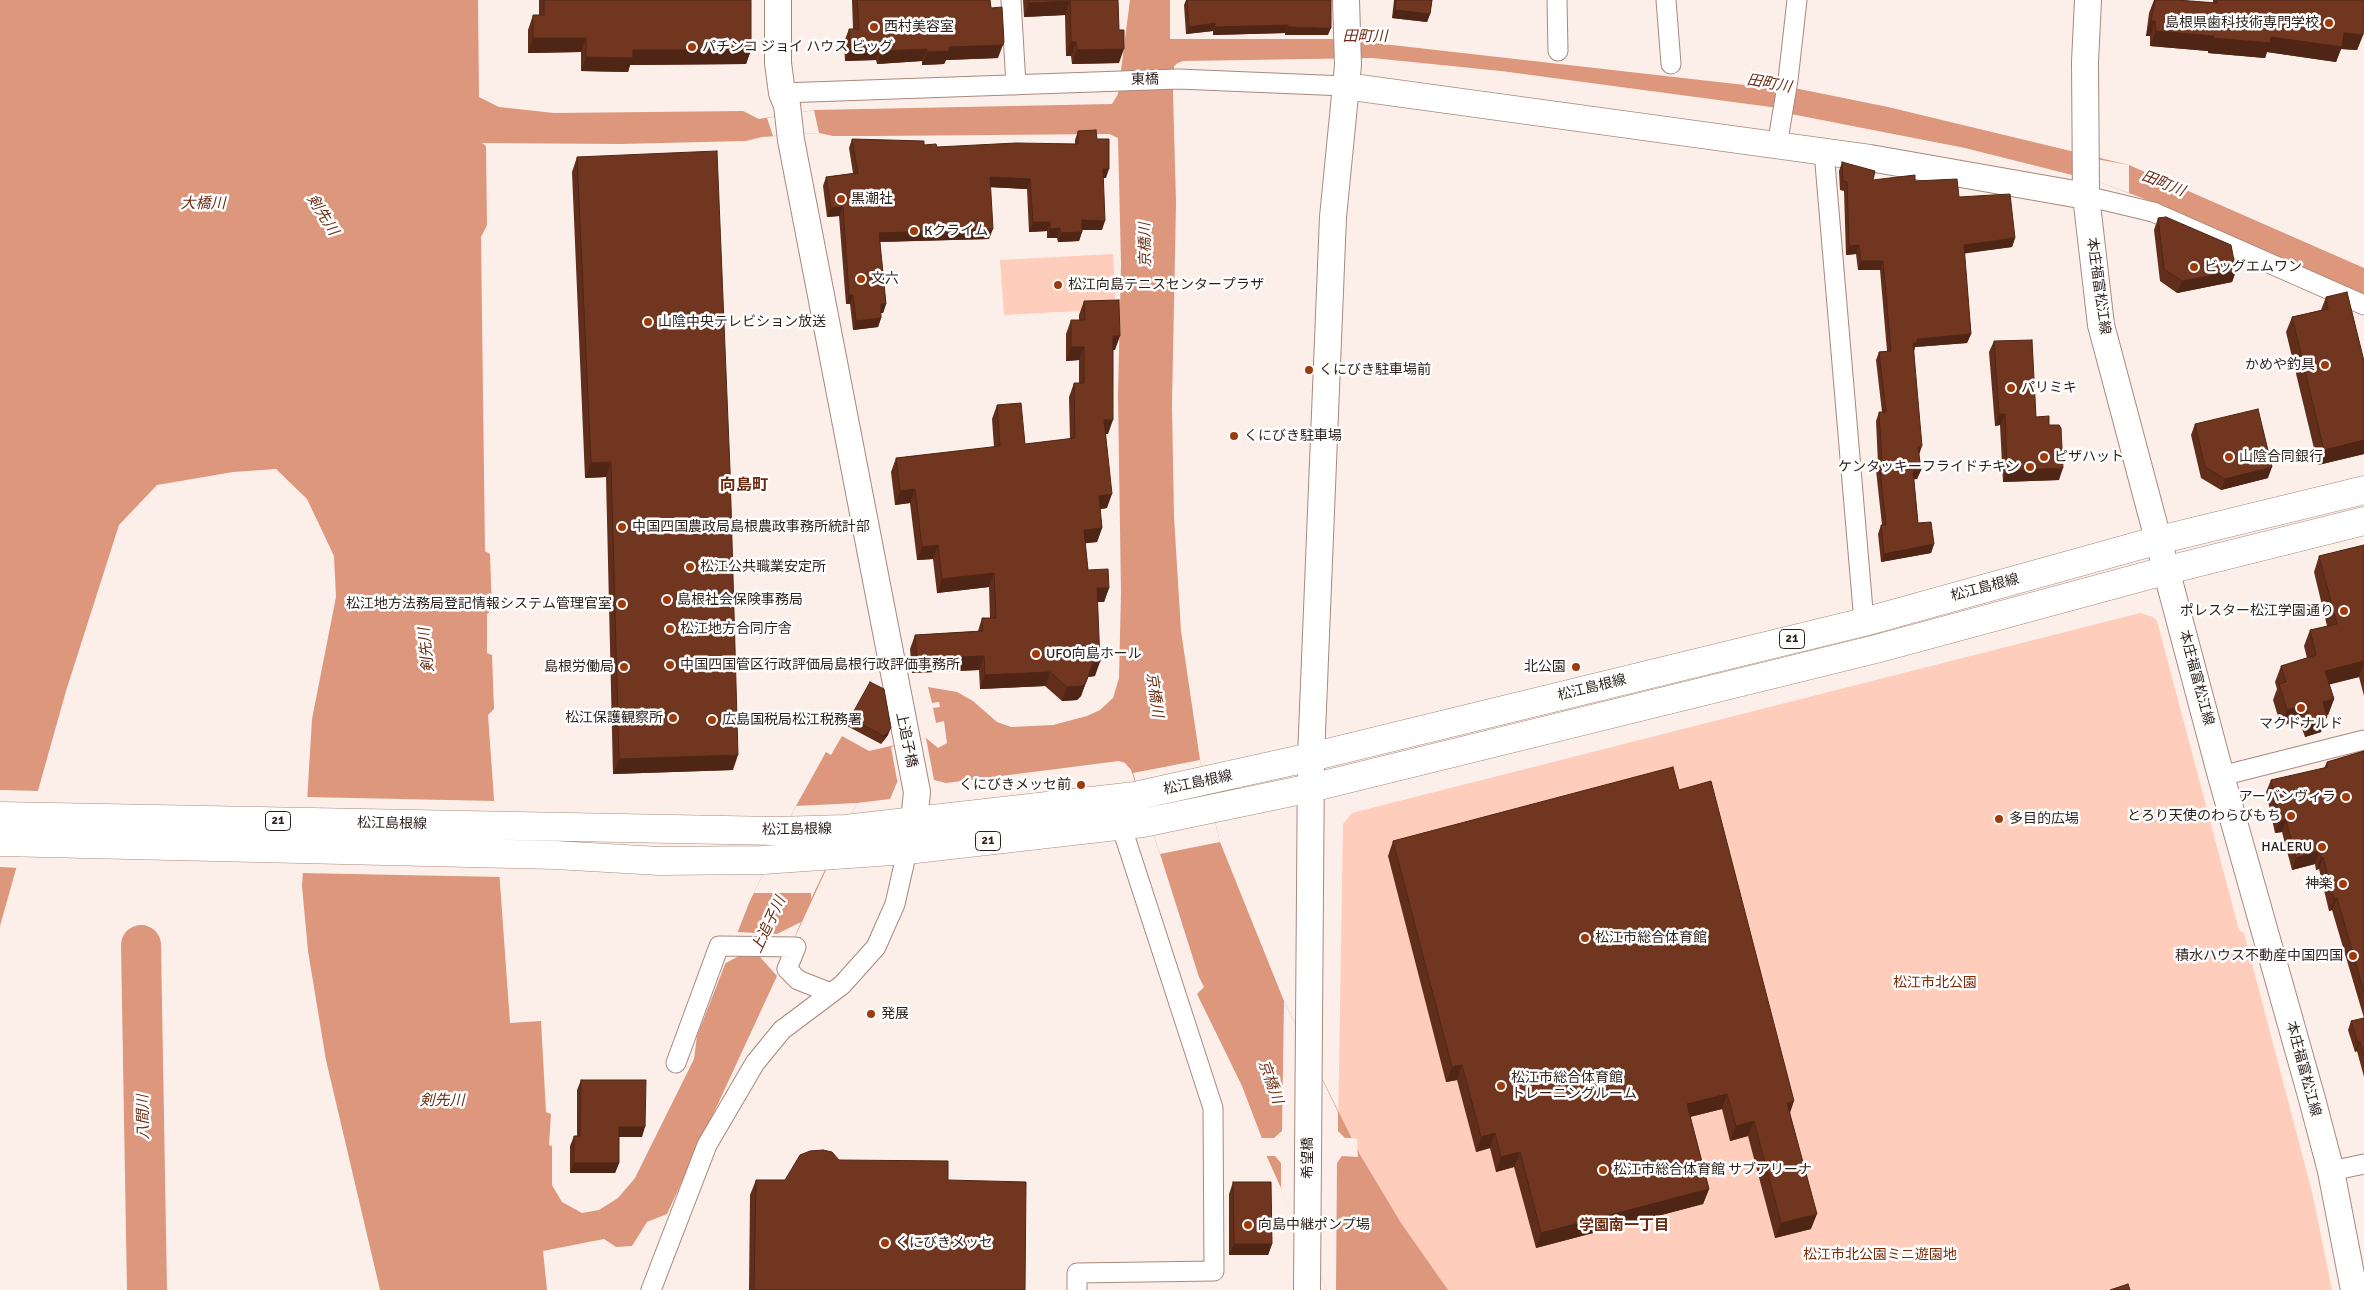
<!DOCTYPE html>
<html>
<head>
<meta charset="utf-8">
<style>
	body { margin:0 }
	canvas { display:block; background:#fceee9 }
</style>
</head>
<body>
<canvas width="2364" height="1290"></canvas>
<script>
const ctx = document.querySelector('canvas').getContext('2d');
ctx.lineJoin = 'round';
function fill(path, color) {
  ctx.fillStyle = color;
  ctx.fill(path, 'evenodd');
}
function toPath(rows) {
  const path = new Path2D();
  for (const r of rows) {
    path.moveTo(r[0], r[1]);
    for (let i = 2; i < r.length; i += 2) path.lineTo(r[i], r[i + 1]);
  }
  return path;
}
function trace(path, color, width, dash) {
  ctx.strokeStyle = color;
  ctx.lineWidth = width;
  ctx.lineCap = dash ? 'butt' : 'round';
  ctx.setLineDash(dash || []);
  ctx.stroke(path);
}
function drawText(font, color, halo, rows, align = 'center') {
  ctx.font = font + ' Signika,"Noto Sans JP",sans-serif';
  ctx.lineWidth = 5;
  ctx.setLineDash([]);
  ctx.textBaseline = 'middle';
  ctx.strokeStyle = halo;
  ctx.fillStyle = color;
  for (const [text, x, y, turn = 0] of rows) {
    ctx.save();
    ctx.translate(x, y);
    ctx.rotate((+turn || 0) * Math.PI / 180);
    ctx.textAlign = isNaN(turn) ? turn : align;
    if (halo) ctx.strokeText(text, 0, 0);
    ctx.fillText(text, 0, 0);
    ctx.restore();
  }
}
const green = toPath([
	[1113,254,1116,309,1004,315,1000,260],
	[2140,613,2153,617,2157,621,2239,930,2244,933,2312,1192,2332,1290,1336,1290,1358,1156,1357,1139,1345,1138,1338,1131,1343,824,1352,813]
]);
const water = toPath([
	[0,0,478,0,479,97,499,107,554,113,743,111,759,119,814,110,1112,104,1118,94,1130,0,1170,0,1170,39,1339,39,1780,89,1794,88,1888,107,2129,165,2364,268,2364,296,2153,202,2096,181,1965,148,1791,114,1778,108,1501,71,1372,58,1183,61,1178,63,1174,66,1173,93,1176,203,1172,405,1174,517,1181,631,1200,760,1220,842,1284,1001,1359,1153,1401,1223,1448,1290,1327,1290,1267,1157,1261,1136,1242,1086,1197,994,1204,987,1199,977,1160,854,1131,770,1125,763,1119,761,946,783,934,780,898,780,890,799,857,803,667,1214,647,1222,632,1246,616,1247,604,1239,543,1251,547,1290,380,1290,326,1060,308,951,302,886,312,719,336,597,334,556,307,499,276,469,233,472,157,485,119,525,66,691,0,926],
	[819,133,833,136,872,136,1109,134,1118,138,1121,264,1118,396,1121,593,1119,678,1113,698,1100,710,1087,716,1053,725,1011,727,997,722,973,701,957,692,928,687,932,703,939,702,940,707,933,708,936,723,944,721,947,743,938,748,926,738,869,751,842,736,831,755,826,752,796,806,749,903,697,1036,694,1059,635,1178,618,1198,599,1210,582,1213,562,1202,552,1185,552,1146,549,1145,551,1114,546,1112,541,1021,510,1023,488,715,494,709,492,655,487,653,487,614,492,610,490,554,485,551,481,237,487,225,486,146,482,143,620,144,746,141,762,137]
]);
const pier = toPath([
	[814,110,819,133,773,136,767,118],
	[2096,159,2129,165,2129,193,2096,181],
	[926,738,934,780,897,780,891,747],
	[1200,760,1220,842,1160,854,1133,773],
	[0,790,41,791,19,868,0,867],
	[306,797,496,801,502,877,300,873],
	[857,803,811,899,811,893,754,893,796,806],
	[801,922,778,977,760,957,739,956,724,964,737,932,777,934],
	[1284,1001,1338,1112,1338,1131,1345,1138,1354,1138,1357,1146,1358,1157,1342,1156,1337,1163,1336,1290,1327,1290,1281,1189,1281,1163,1275,1156,1264,1156,1259,1138,1274,1138,1282,1131]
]);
const river = toPath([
	[141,945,147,1290]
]);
const street = toPath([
	[1011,0,1016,85],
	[1557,0,1558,51],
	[1666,0,1671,64],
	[782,93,1178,79,1345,86],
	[1777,146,1788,80,1797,0],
	[1824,152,1864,622],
	[2086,196,2153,212,2364,305],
	[2221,776,2364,740],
	[676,1063,719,946,796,947,787,969,798,980,831,993],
	[2331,1171,2364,1164],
	[651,1290,707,1145,755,1063,782,1030,842,985,876,947,895,904,910,838],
	[1077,1290,1077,1273,1214,1271,1213,1108,1121,825]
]);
const secondary = toPath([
	[778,0,778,63,782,93,787,105,791,140,917,792,914,821],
	[2088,0,2085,62,2086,196,2101,325,2221,776,2312,1099,2331,1171,2354,1290],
	[1345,86,1870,158,2086,196],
	[1307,1290,1311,757,1333,217,1348,65,1346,0]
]);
const primary = toPath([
	[0,816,776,831,845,829,1135,796,1311,757,1864,622,2159,540,2364,490],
	[0,842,555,855,659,861,763,860,907,850,1143,823,1311,788,1876,649,2168,570,2364,521]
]);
const wall = toPath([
	[539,0,751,0,751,50,746,64,630,65,628,72,581,71,581,52,528,53,528,30,533,15,539,15],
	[852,0,990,0,991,8,998,58,946,60,944,64,922,65,922,61,877,64,876,60,845,61,844,42,849,29,853,29],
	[1023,0,1118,0,1119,63,1072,64,1071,56,1066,56,1065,15,1024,17],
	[1186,0,1187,0,1328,35,1285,35,1285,33,1213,35,1213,31,1186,34,1184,5],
	[1394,0,1432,0,1430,14,1427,22,1392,18],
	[2154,0,2177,0,2213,3,2213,0,2364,0,2363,35,2357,50,2341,49,2336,62,2267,52,2265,58,2208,53,2208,51,2150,46,2150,36,2146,36,2149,13],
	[1078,131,1097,139,1106,178,1103,178,1102,230,1082,230,1082,232,1079,241,1058,242,1057,238,1047,238,1047,231,1029,232,1027,189,990,187,989,239,880,242,886,304,883,313,881,313,881,318,878,327,853,330,850,304,846,304,839,216,827,217,823,186,826,177,853,173,849,148,852,139,937,147,1075,144,1075,140],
	[577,157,733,770,613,774,606,477,585,478,572,172],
	[1842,162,1873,180,1915,181,1959,197,2015,238,2012,247,1964,253,1971,334,1967,343,1915,347,1914,351,1919,455,1921,470,1917,479,1914,479,1918,523,1934,544,1931,553,1881,562,1878,534,1881,525,1882,525,1876,470,1878,464,1876,421,1879,412,1882,412,1876,360,1879,352,1887,351,1880,270,1858,270,1856,254,1846,255,1844,191,1840,190,1839,171],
	[2158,218,2236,271,2232,282,2177,293,2160,281,2154,230],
	[2326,297,2364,361,2364,454,2318,465,2286,332,2292,317,2321,310],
	[1084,301,1115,350,1113,350,1108,434,1106,434,1107,508,1100,509,1102,528,1097,542,1085,543,1088,570,1109,588,1104,602,1097,602,1095,676,1088,677,1081,696,1077,700,1062,701,1045,686,980,689,979,670,912,673,910,649,915,635,978,631,982,618,990,618,989,587,937,593,933,559,917,560,910,503,895,505,891,472,896,458,994,447,992,419,997,405,1025,444,1070,439,1069,397,1074,383,1079,383,1079,360,1066,361,1066,334,1071,320,1079,320,1079,315],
	[1994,341,2036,417,2049,425,2059,480,2003,482,2000,425,1995,426,1989,352],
	[2195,424,2268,478,2221,490,2201,478,2191,435],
	[2364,545,2364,696,2359,677,2329,684,2334,699,2328,715,2326,715,2321,732,2305,737,2299,720,2281,726,2273,700,2277,689,2275,682,2281,666,2307,658,2304,646,2310,630,2327,626,2314,572,2319,556],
	[850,718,888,735,881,744,847,726],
	[2364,751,2364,1077,2357,1051,2355,1052,2348,1030,2351,1021,2364,1018,2332,910,2329,911,2319,869,2316,870,2315,864,2292,870,2282,832,2275,833,2266,792,2271,780,2324,768,2327,762],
	[1679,790,1790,1113,1811,1229,1775,1238,1748,1136,1730,1141,1722,1109,1690,1117,1709,1189,1703,1204,1536,1248,1514,1167,1496,1172,1490,1148,1476,1152,1457,1080,1446,1082,1388,856,1393,841],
	[581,1080,642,1137,619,1137,619,1163,615,1173,570,1173,570,1146,574,1136,577,1136,577,1090],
	[839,1160,948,1180,1025,1290,749,1290,750,1195,756,1180,785,1180],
	[1233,1182,1272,1244,1268,1255,1229,1255,1229,1194]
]);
const shadedWall = toPath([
	[1070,1,1065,15,1024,17,1029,3],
	[1395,10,1430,14,1427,22,1392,18],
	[2151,21,2155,21,2150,36,2146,36],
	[1215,23,1213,31,1186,34,1189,27],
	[1288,25,1285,33,1213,35,1215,27],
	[1288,27,1331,28,1328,35,1285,35],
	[2156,31,2214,36,2208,51,2150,46],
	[2344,33,2363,35,2357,50,2341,49,2336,62,2267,52,2265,58,2208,53,2213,38,2271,37],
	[533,38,586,38,581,52,528,53],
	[1004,42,998,58,946,60,944,64,922,65,927,52,949,47],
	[1071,42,1076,42,1071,56,1066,56],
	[881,47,876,60,845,61,850,48],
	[927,49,922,61,877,64,881,51],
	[1124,49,1119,63,1072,64,1077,50],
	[633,50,751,50,746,64,630,65,628,72,581,71,586,57],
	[1103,169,1109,169,1106,178,1099,178],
	[990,177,1030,179,1027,189,987,187],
	[843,207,839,216,827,217,831,208],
	[1082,220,1105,221,1102,230,1078,230],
	[1033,222,1050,222,1047,231,1029,232],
	[1060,228,1057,238,1047,238,1050,229],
	[993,229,989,239,875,242,879,233],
	[1082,232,1079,241,1058,242,1061,233],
	[2015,238,2012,247,1961,254,1964,245],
	[1859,245,1856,254,1846,255,1849,246],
	[1861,261,1883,261,1880,270,1858,270],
	[2236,271,2232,282,2177,293,2182,281],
	[849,295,853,295,850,304,846,304],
	[881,304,886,304,883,313,877,313],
	[881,318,878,327,853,330,856,321],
	[1971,334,1967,343,1915,347,1914,351,1913,343,1917,339],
	[1113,336,1120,336,1115,350,1108,349],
	[1071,347,1084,347,1079,360,1066,361],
	[1999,414,2005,414,2000,425,1995,426],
	[1104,420,1113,420,1108,434,1099,434],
	[2364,440,2364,454,2318,465,2324,450],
	[1922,446,1919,455,1914,456,1918,447],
	[611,462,606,477,585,478,591,463],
	[2272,467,2268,478,2221,490,2225,479],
	[2063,468,2059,480,2003,482,2007,471],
	[1921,470,1917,479,1910,480,1913,471],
	[915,489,910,503,895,505,900,491],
	[1112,494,1107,508,1094,510,1099,496],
	[1102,528,1097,542,1079,544,1084,530],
	[1934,544,1931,553,1881,562,1884,554],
	[938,545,933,559,917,560,922,547],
	[994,573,989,587,937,593,942,579],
	[1097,588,1109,588,1104,602,1092,602],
	[984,656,979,670,912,673,917,659],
	[2364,661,2359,677,2320,687,2325,671],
	[1100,662,1095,676,1088,677,1093,663],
	[1050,672,1045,686,980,689,985,675],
	[1086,682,1081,696,1077,700,1062,701,1067,687],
	[2334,699,2328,715,2317,718,2323,702],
	[2305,705,2299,720,2281,726,2287,710],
	[2327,717,2321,732,2305,737,2310,721],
	[891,728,888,735,881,744,884,736],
	[738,755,733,770,613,774,619,759],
	[2286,820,2282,832,2275,833,2280,821],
	[2319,851,2315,864,2292,870,2296,858],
	[2323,857,2319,869,2316,870,2321,858],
	[2337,898,2332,910,2329,911,2334,899],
	[2360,1042,2357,1051,2355,1052,2358,1043],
	[1462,1065,1457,1080,1446,1082,1452,1067],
	[1727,1094,1722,1109,1681,1119,1687,1104],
	[1794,1101,1789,1116,1787,1103],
	[1754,1121,1748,1136,1730,1141,1736,1126],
	[619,1127,645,1127,642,1137,615,1137],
	[1495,1133,1490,1148,1476,1152,1481,1137],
	[1520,1152,1514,1167,1496,1172,1501,1157],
	[574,1163,619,1163,615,1173,570,1173],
	[1709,1189,1703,1204,1536,1248,1541,1233],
	[1817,1214,1811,1229,1775,1238,1781,1223],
	[1234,1244,1272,1244,1268,1255,1229,1255]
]);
const building = toPath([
	[544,0,751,0,751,50,633,50,633,58,586,57,586,38,533,38,533,15,544,15,544,0],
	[857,0,990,0,991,8,1002,7,1004,42,1003,45,949,47,949,51,927,52,927,49,881,51,881,47,850,48,849,29,859,29,857,0],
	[1029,0,1118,0,1119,30,1124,30,1124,49,1077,50,1076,42,1071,42,1070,1,1029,3,1029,0],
	[1187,0,1331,0,1331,28,1288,27,1288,25,1215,27,1215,23,1189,27,1187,0],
	[1396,0,1432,0,1430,14,1395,10,1396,0],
	[2155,0,2177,0,2217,3,2217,0,2364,0,2364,27,2363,35,2344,33,2342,47,2271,37,2270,43,2213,38,2214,36,2156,31,2155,21,2151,21,2155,0],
	[1096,130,1097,139,1109,139,1109,169,1103,169,1105,221,1082,220,1082,232,1061,233,1060,228,1050,229,1050,222,1033,222,1030,179,990,177,993,229,879,233,886,304,881,304,881,318,856,321,853,295,849,295,843,207,831,208,826,177,858,173,852,139,924,141,924,145,936,144,937,147,1016,143,1078,144,1078,131,1096,130],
	[717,151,730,470,738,755,619,759,611,462,591,463,577,157,717,151],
	[1842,162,1875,171,1873,180,1915,175,1915,181,1957,179,1959,197,2010,194,2015,238,1964,245,1971,334,1917,339,1917,343,1913,343,1922,446,1918,447,1921,470,1913,471,1918,523,1931,522,1934,544,1884,554,1881,525,1886,525,1879,461,1882,460,1879,412,1886,412,1879,352,1891,351,1883,261,1861,261,1859,245,1849,246,1847,182,1843,181,1842,162],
	[2166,217,2231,245,2236,271,2182,281,2164,269,2158,218,2166,217],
	[2347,292,2364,361,2364,440,2324,450,2292,317,2328,309,2326,297,2347,292],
	[1119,300,1120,336,1113,336,1113,420,1104,420,1112,494,1099,496,1102,528,1084,530,1088,570,1108,569,1109,588,1097,588,1100,662,1093,663,1086,682,1082,686,1067,687,1050,672,985,675,984,656,917,659,915,635,983,631,982,618,996,618,994,573,942,579,938,545,922,547,915,489,900,491,896,458,1000,446,997,405,1021,403,1025,444,1075,438,1074,383,1084,383,1084,347,1071,347,1071,320,1085,320,1084,301,1119,300],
	[2032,340,2036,417,2049,416,2049,425,2059,425,2061,428,2063,468,2007,471,2005,414,1999,414,1994,341,2032,340],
	[2258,409,2272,467,2225,479,2205,467,2195,424,2258,409],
	[2364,545,2364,661,2325,671,2334,699,2323,702,2327,717,2310,721,2305,705,2287,710,2279,684,2286,682,2281,666,2316,655,2310,630,2337,624,2319,556,2364,545],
	[870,682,884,689,891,728,884,736,850,718,870,682],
	[2364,751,2364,992,2337,898,2334,899,2323,857,2321,858,2319,851,2296,858,2286,820,2280,821,2271,780,2328,767,2327,762,2364,751],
	[1673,767,1679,790,1711,781,1794,1101,1787,1103,1817,1214,1781,1223,1754,1121,1736,1126,1727,1094,1687,1104,1709,1189,1541,1233,1520,1152,1501,1157,1495,1133,1481,1137,1462,1065,1452,1067,1393,841,1673,767],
	[2364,1018,2364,1056,2360,1042,2358,1043,2351,1021,2364,1018],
	[581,1080,646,1080,645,1127,619,1127,619,1163,574,1163,574,1136,580,1136,581,1080],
	[823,1150,832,1152,839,1160,948,1161,948,1180,1026,1182,1025,1290,754,1290,756,1180,785,1180,800,1155,810,1151,823,1150],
	[1233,1182,1271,1182,1272,1244,1234,1244,1233,1182],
	[2128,1284,2130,1290,2110,1290,2128,1284]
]);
const markers = [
	[2329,23,5,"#9f3a0a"],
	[874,27,5,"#9f3a0a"],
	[692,47,5,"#9f3a0a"],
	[841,199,5,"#9f3a0a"],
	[914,231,5,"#9f3a0a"],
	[2194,267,5,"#9f3a0a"],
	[861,279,5,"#9f3a0a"],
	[1058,285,5,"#9f3a0a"],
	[648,322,5,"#9f3a0a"],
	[2325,365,5,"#9f3a0a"],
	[1309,370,5,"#9f3a0a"],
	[2011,388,5,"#9f3a0a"],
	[1234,436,5,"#9f3a0a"],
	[2044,457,5,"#9f3a0a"],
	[2229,457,5,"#9f3a0a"],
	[2030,467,5,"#9f3a0a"],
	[622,527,5,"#9f3a0a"],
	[690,567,5,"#9f3a0a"],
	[667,600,5,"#9f3a0a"],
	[622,604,5,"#9f3a0a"],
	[2344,611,5,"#9f3a0a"],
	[670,629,5,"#9f3a0a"],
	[1036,654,5,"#9f3a0a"],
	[670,665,5,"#9f3a0a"],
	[624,667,5,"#9f3a0a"],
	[1576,667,5,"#9f3a0a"],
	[2301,708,5,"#9f3a0a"],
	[673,718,5,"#9f3a0a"],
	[712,720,5,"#9f3a0a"],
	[1081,785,5,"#9f3a0a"],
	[2346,797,5,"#9f3a0a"],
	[2291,816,5,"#9f3a0a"],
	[1999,819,5,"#9f3a0a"],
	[2322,847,5,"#9f3a0a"],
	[2343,884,5,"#9f3a0a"],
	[1585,938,5,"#9f3a0a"],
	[2353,956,5,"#9f3a0a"],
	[871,1014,5,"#9f3a0a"],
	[1501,1086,5,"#9f3a0a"],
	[1603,1170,5,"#9f3a0a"],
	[1248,1225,5,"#9f3a0a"],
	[885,1243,5,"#9f3a0a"]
];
const shields = [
	[1792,639,25],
	[278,821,25],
	[988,841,25]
];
const shieldNames = [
	["21",1792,639],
	["21",278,821],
	["21",988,841]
];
const poiNames = [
	["島根県歯科技術専門学校",2319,23,"right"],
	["西村美容室",884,27],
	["パチンコ ジョイ ハウス ビッグ",702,47],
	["黒潮社",851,199],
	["Kクライム",924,231],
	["ビッグエムワン",2204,267],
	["文六",871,279],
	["松江向島テニスセンタープラザ",1068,285],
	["山陰中央テレビション放送",658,322],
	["かめや釣具",2315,365,"right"],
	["くにびき駐車場前",1319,370],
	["パリミキ",2021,388],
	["くにびき駐車場",1244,436],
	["ピザハット",2054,457],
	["山陰合同銀行",2239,457],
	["ケンタッキーフライドチキン",2020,467,"right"],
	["中国四国農政局島根農政事務所統計部",632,527],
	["松江公共職業安定所",700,567],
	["島根社会保険事務局",677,600],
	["松江地方法務局登記情報システム管理官室",612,604,"right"],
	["ポレスター松江学園通り",2334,611,"right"],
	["松江地方合同庁舎",680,629],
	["UFO向島ホール",1046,654],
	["中国四国管区行政評価局島根行政評価事務所",680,665],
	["島根労働局",614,667,"right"],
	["北公園",1566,667,"right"],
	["松江保護観察所",663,718,"right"],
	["広島国税局松江税務署",722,720],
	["マクドナルド",2301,724,"center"],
	["くにびきメッセ前",1071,785,"right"],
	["アーバンヴィラ",2336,797,"right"],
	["とろり天使のわらびもち",2281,816,"right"],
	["多目的広場",2009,819],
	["HALERU",2312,847,"right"],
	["神楽",2333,884,"right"],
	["松江市総合体育館",1595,938],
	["積水ハウス不動産中国四国",2343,956,"right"],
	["発展",881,1014],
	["松江市総合体育館",1511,1078],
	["トレーニングルーム",1511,1094],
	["松江市総合体育館 サブアリーナ",1613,1170],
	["向島中継ポンプ場",1258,1225],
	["くにびきメッセ",895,1243]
];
const streetNames = [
	["東橋",1145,80,-1],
	["本庄福富松江線",2098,286,82],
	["松江島根線",1985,588,-15],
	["本庄福富松江線",2196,678,75],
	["松江島根線",1592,688,-14],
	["上追子橋",906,740,78],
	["松江島根線",1198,783,-12],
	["松江島根線",392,824,1],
	["松江島根線",797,830,-1],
	["本庄福富松江線",2303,1069,75],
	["希望橋",1308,1158,-90]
];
const parkNames = [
	["松江市北公園",1935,983],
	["松江市北公園ミニ遊園地",1880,1255]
];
const waterNames = [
	["田町川",1365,37],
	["田町川",1769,84,10],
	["田町川",2163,184,22],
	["大橋川",203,204],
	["剣先川",322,215,58],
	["京橋川",1146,245,-91],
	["剣先川",427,650,-96],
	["京橋川",1154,695,82],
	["上追子川",769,925,-65],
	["京橋川",1270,1082,70],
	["剣先川",442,1101],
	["八間川",144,1117,-91]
];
const neighbourhoodNames = [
	["学園南一丁目",1624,1226]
];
const quarterNames = [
	["向島町",744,486]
];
fill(green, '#ffcdbb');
fill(water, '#dc977d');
fill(pier, '#fceee9');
trace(river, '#dc977d', 40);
trace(street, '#a8897d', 21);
trace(secondary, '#a8897d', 28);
trace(primary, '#a8897d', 29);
trace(street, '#fff', 19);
trace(secondary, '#fff', 26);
trace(primary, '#fff', 28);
fill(wall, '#612e1b');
fill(shadedWall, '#4f2616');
fill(building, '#71361f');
trace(building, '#4f2616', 1);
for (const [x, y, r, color] of markers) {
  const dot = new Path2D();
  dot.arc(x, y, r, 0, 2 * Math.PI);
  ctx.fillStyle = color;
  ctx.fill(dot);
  trace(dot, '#fff', 2);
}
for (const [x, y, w] of shields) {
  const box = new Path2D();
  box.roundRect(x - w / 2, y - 9.5, w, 19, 4);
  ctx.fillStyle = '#fff';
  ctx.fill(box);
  trace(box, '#2b1f1b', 1);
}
drawText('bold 12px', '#2b1f1b', null, shieldNames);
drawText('14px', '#2b1f1b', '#fff', poiNames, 'left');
drawText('14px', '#2b1f1b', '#fff', streetNames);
drawText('14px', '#7b2a03', '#fff', parkNames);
drawText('italic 15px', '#6c2d14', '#fff', waterNames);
drawText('bold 15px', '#6b2a10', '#fff', neighbourhoodNames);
drawText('bold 16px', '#6b2a10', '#fff', quarterNames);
</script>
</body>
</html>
